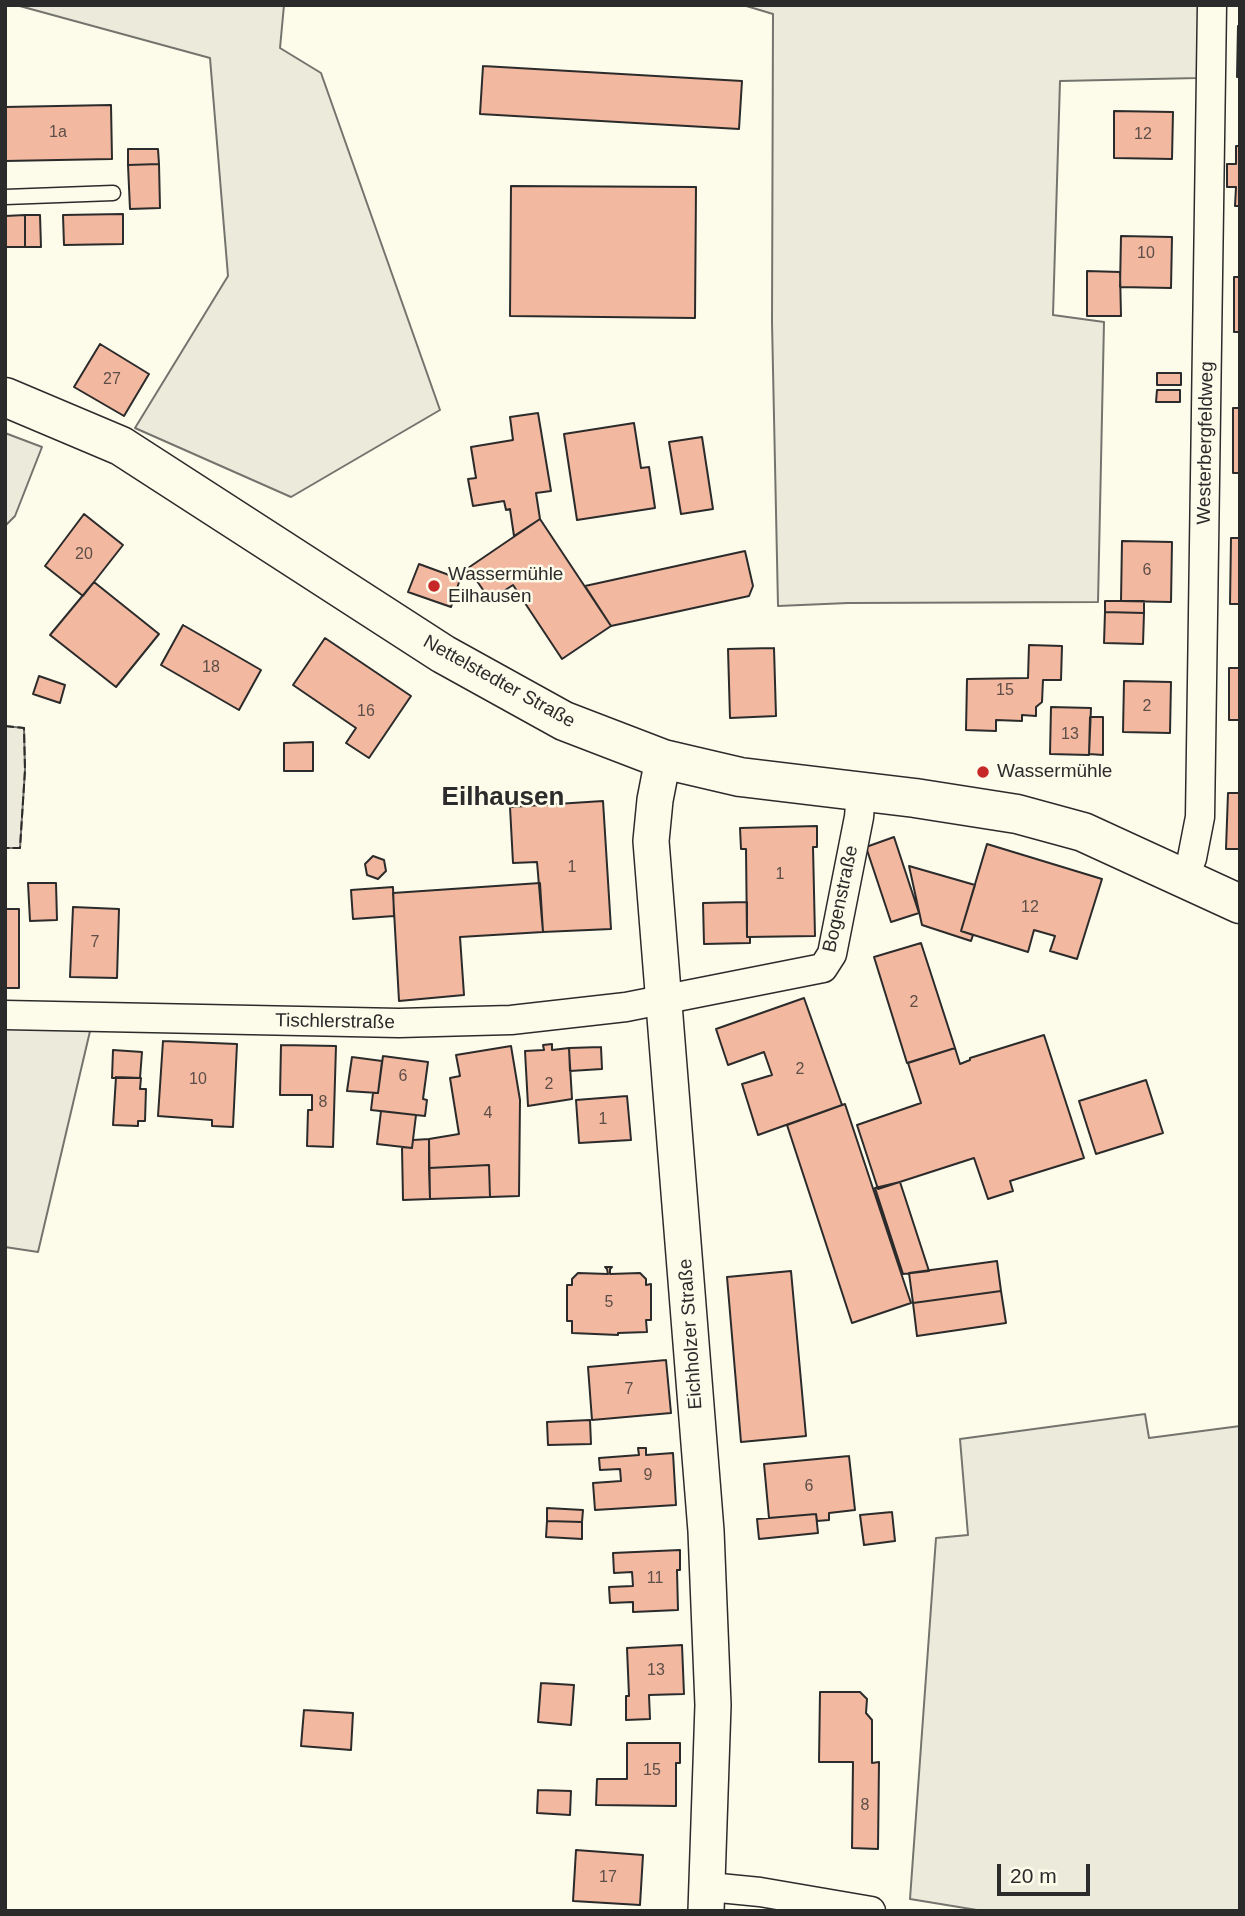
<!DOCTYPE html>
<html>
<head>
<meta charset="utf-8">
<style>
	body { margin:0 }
	#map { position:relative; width:1245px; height:1916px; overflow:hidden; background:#fdfbea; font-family:Arial,sans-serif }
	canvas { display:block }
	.frame { position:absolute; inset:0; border:7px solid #2b2b2b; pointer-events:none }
	.scale { position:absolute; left:997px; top:1864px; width:93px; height:32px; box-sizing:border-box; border:4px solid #2b2b2b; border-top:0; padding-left:9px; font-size:21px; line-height:24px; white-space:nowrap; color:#2b2b2b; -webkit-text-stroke:5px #fdfbea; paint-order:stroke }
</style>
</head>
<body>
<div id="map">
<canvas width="1245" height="1916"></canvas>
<div class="frame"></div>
<div class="scale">20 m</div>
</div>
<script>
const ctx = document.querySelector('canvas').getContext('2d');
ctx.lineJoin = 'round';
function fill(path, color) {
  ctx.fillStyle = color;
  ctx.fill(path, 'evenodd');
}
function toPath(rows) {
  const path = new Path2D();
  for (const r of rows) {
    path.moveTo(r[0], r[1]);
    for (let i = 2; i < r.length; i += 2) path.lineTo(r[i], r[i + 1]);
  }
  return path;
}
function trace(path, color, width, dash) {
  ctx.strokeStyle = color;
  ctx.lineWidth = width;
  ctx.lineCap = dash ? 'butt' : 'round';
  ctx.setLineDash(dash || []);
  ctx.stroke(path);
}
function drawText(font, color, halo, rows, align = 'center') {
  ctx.font = font + ' Arial,sans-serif';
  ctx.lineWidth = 5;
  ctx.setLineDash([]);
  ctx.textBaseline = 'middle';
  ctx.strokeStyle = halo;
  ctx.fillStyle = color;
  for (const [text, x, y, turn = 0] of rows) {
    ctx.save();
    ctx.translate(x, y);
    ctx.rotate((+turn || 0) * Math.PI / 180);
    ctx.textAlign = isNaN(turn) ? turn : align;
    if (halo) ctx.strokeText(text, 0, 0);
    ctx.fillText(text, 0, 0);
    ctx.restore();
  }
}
const green = toPath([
	[16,5,284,5,280,48,321,73,440,410,291,497,135,428,228,276,210,58,16,5],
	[743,5,1200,5,1198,78,1060,81,1053,315,1104,322,1098,602,848,603,778,606,772,322,773,14,743,5],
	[5,433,42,447,15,516,5,526,5,433],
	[5,726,24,728,25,770,20,848,5,848,5,726],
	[5,1025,91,1027,38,1252,5,1247,5,1025],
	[1145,1414,1149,1438,1240,1426,1240,1911,983,1911,910,1899,936,1538,968,1535,960,1439,1145,1414]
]);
const building = toPath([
	[1238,26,1240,26,1240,77,1237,77,1238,26],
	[483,66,742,81,739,129,480,114,483,66],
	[111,105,112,159,5,161,5,107,111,105],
	[1114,111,1173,112,1172,159,1114,158,1114,111],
	[1236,146,1240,146,1240,206,1235,206,1236,187,1227,187,1227,164,1236,164,1236,146],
	[128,149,158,149,159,164,128,165,128,149],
	[159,164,160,208,130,209,128,165,159,164],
	[511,186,696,187,695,318,510,316,511,186],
	[123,214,123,244,64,245,63,215,123,214],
	[25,215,25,247,5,247,5,216,25,215],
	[25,215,40,215,41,247,25,247,25,215],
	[1121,236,1172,237,1171,288,1120,287,1121,236],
	[1087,271,1120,272,1121,316,1087,316,1087,271],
	[1234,277,1240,277,1240,332,1234,332,1234,277],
	[100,344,149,374,124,416,74,387,100,344],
	[1157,373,1181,373,1181,385,1157,385,1157,373],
	[1157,390,1180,390,1180,402,1156,402,1157,390],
	[1233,408,1240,408,1240,473,1233,473,1233,408],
	[538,413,551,491,536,493,540,519,514,536,510,509,506,510,504,501,473,506,468,479,476,478,471,447,513,440,510,417,538,413],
	[634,423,641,468,649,467,655,508,577,520,564,434,634,423],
	[702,437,713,509,681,514,669,442,702,437],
	[84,514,123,545,83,596,45,566,84,514],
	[540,519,611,626,562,659,513,585,490,600,468,568,540,519],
	[1231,538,1240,538,1240,604,1230,604,1231,538],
	[1122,541,1172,542,1171,602,1121,601,1122,541],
	[745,551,753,586,749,596,611,626,585,586,745,551],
	[419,564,460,579,451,607,408,592,419,564],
	[94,582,159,634,116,687,50,635,94,582],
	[1105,601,1144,601,1144,613,1105,612,1105,601],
	[1105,612,1144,613,1143,644,1104,643,1105,612],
	[183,625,261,670,239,710,161,665,183,625],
	[325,638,411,696,369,758,346,743,356,728,293,685,325,638],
	[1029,645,1062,646,1061,680,1043,680,1042,702,1036,707,1036,716,1022,715,1022,721,996,720,996,731,966,730,967,679,1028,678,1029,645],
	[774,648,776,716,730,718,728,649,774,648],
	[1229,668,1240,668,1240,720,1229,720,1229,668],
	[39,676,65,685,60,703,33,694,39,676],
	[1124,681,1171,682,1170,733,1123,732,1124,681],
	[1051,707,1091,708,1089,755,1050,754,1051,707],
	[1090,717,1103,717,1103,755,1089,754,1090,717],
	[313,742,313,771,284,771,284,743,313,742],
	[1228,793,1240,793,1240,849,1226,849,1228,793],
	[603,801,611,929,543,932,537,862,513,863,510,807,603,801],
	[817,826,817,847,813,847,815,936,747,937,746,849,741,849,740,828,817,826],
	[894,837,919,913,891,922,866,847,894,837],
	[987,844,1102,879,1077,959,1050,951,1055,936,1034,930,1028,952,961,931,987,844],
	[373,856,384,860,386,871,378,879,367,875,365,864,373,856],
	[909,866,975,885,961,931,973,935,971,941,922,925,909,866],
	[28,883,56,883,57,920,30,921,28,883],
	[540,883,543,932,460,937,464,995,399,1001,393,893,540,883],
	[393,887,394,916,353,919,351,890,393,887],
	[747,902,747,937,750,937,750,943,704,944,703,903,747,902],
	[73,907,119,909,117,978,70,977,73,907],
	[5,909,19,909,19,988,5,988,5,909],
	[921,943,955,1048,907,1063,874,957,921,943],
	[804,998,842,1105,758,1135,742,1084,772,1075,764,1052,728,1065,716,1029,804,998],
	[1044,1035,1084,1158,1010,1181,1013,1191,988,1199,974,1158,878,1189,857,1125,921,1103,908,1063,955,1048,960,1064,970,1060,970,1058,1044,1035],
	[163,1041,237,1044,233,1127,212,1126,212,1120,158,1116,163,1041],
	[552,1044,552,1050,569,1048,572,1099,528,1106,525,1051,544,1050,543,1045,552,1044],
	[281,1045,336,1046,333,1147,307,1146,308,1110,312,1110,312,1095,280,1095,281,1045],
	[511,1046,520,1100,519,1196,490,1197,489,1165,429,1168,429,1139,459,1134,450,1078,460,1076,456,1055,511,1046],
	[601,1047,602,1069,570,1071,569,1048,601,1047],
	[113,1050,142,1052,140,1078,112,1078,113,1050],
	[383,1056,428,1062,423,1099,427,1100,425,1116,371,1110,373,1093,378,1093,383,1056],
	[352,1057,382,1061,378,1093,347,1091,352,1057],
	[116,1077,141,1078,140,1089,146,1089,145,1121,138,1121,138,1126,113,1125,116,1077],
	[1146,1080,1163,1133,1096,1154,1079,1101,1146,1080],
	[627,1096,631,1140,579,1143,576,1100,627,1096],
	[845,1104,911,1303,852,1323,787,1125,845,1104],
	[381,1111,416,1115,412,1148,377,1144,381,1111],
	[429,1139,430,1199,403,1200,402,1147,412,1148,413,1140,429,1139],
	[489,1165,490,1197,430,1199,429,1168,489,1165],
	[900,1182,929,1271,903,1274,875,1188,900,1182],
	[997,1261,1001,1291,913,1303,909,1273,997,1261],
	[605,1267,612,1267,610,1269,610,1274,640,1273,646,1279,646,1285,651,1284,651,1320,646,1320,647,1332,618,1333,618,1335,572,1333,572,1321,567,1321,567,1285,572,1285,572,1279,578,1273,608,1274,607,1269,605,1267],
	[791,1271,806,1436,741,1442,727,1277,791,1271],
	[1001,1291,1006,1323,917,1336,913,1303,1001,1291],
	[666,1360,671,1413,592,1420,588,1367,666,1360],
	[590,1420,591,1444,548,1445,547,1422,590,1420],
	[638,1448,646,1448,646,1455,673,1453,676,1505,595,1510,593,1483,621,1481,620,1469,600,1470,599,1458,639,1455,638,1448],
	[849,1456,855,1510,829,1513,829,1520,817,1521,816,1514,769,1518,764,1464,849,1456],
	[547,1508,583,1510,582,1522,547,1521,547,1508],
	[892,1512,895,1541,864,1545,860,1515,892,1512],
	[816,1514,818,1533,759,1539,757,1519,816,1514],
	[547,1521,582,1522,582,1539,546,1537,547,1521],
	[680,1550,680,1570,677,1570,678,1610,633,1612,633,1602,610,1603,609,1587,633,1586,632,1572,614,1573,613,1553,680,1550],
	[682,1645,684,1694,649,1695,650,1719,626,1720,626,1696,629,1696,627,1648,682,1645],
	[541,1683,574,1685,571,1725,538,1722,541,1683],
	[820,1692,860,1692,867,1699,866,1713,872,1720,872,1763,879,1762,878,1849,852,1848,853,1762,819,1762,820,1692],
	[304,1710,353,1713,351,1750,301,1746,304,1710],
	[627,1743,680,1743,680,1763,676,1763,676,1806,596,1805,597,1779,627,1779,627,1743],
	[538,1790,571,1791,570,1815,537,1813,538,1790],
	[576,1850,643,1855,640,1905,573,1901,576,1850]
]);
const service = toPath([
	[5,197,113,193]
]);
const minor = toPath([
	[1184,878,1192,858,1200,817,1212,5],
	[5,1015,399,1023,511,1020,626,1007,823,968,832,954,859,817,861,793],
	[709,1887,760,1892,871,1911]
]);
const tertiary = toPath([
	[663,759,655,800,651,841,706,1531,713,1705,706,1911]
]);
const primary = toPath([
	[5,397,121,446,443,654,564,721,663,759,740,777,915,798,1017,814,1083,832,1240,904]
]);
const fence = toPath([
	[5,726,24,728,25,770,20,848,5,848]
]);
const markers = [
	[434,586,7,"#c62828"],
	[983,772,7,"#c62828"]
];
const numberNames = [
	["1a",58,133],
	["12",1143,135],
	["10",1146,254],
	["27",112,380],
	["20",84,555],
	["6",1147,571],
	["18",211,668],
	["15",1005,691],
	["2",1147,707],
	["16",366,712],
	["13",1070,735],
	["1",572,868],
	["1",780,875],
	["12",1030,908],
	["7",95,943],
	["2",914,1003],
	["2",800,1070],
	["6",403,1077],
	["10",198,1080],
	["2",549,1085],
	["8",323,1103],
	["4",488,1114],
	["1",603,1120],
	["5",609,1303],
	["7",629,1390],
	["9",648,1476],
	["6",809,1487],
	["11",655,1579],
	["13",656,1671],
	["15",652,1771],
	["8",865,1806],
	["17",608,1878]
];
const streetNames = [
	["Westerbergfeldweg",1206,443,-89],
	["Nettelstedter Straße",499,682,29],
	["Bogenstraße",841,899,-78],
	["Tischlerstraße",335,1022,1],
	["Eichholzer Straße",691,1334,-94]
];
const poiNames = [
	["Wassermühle",448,575],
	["Eilhausen",448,597],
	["Wassermühle",997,772]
];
const districtNames = [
	["Eilhausen",503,798]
];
fill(green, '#ecebdb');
trace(green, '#74746e', 2);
fill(building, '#f2b8a0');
trace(building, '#2b2b2b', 2);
trace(service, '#2b2b2b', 17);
trace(minor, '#2b2b2b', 31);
trace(tertiary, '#2b2b2b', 38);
trace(primary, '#2b2b2b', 41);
trace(service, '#fdfbea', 14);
trace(minor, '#fdfbea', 28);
trace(tertiary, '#fdfbea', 35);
trace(primary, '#fdfbea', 38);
trace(fence, '#2b2b2b', 2, [9, 3.5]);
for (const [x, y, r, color] of markers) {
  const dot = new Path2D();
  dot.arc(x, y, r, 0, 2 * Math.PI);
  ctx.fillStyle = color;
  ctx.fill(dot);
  trace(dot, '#fdfbea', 2.5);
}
drawText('16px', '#5d4e48', null, numberNames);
drawText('19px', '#2b2b2b', '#fdfbea', streetNames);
drawText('19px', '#2b2b2b', '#fdfbea', poiNames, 'left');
drawText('bold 26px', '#2b2b2b', '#fdfbea', districtNames);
</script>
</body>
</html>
